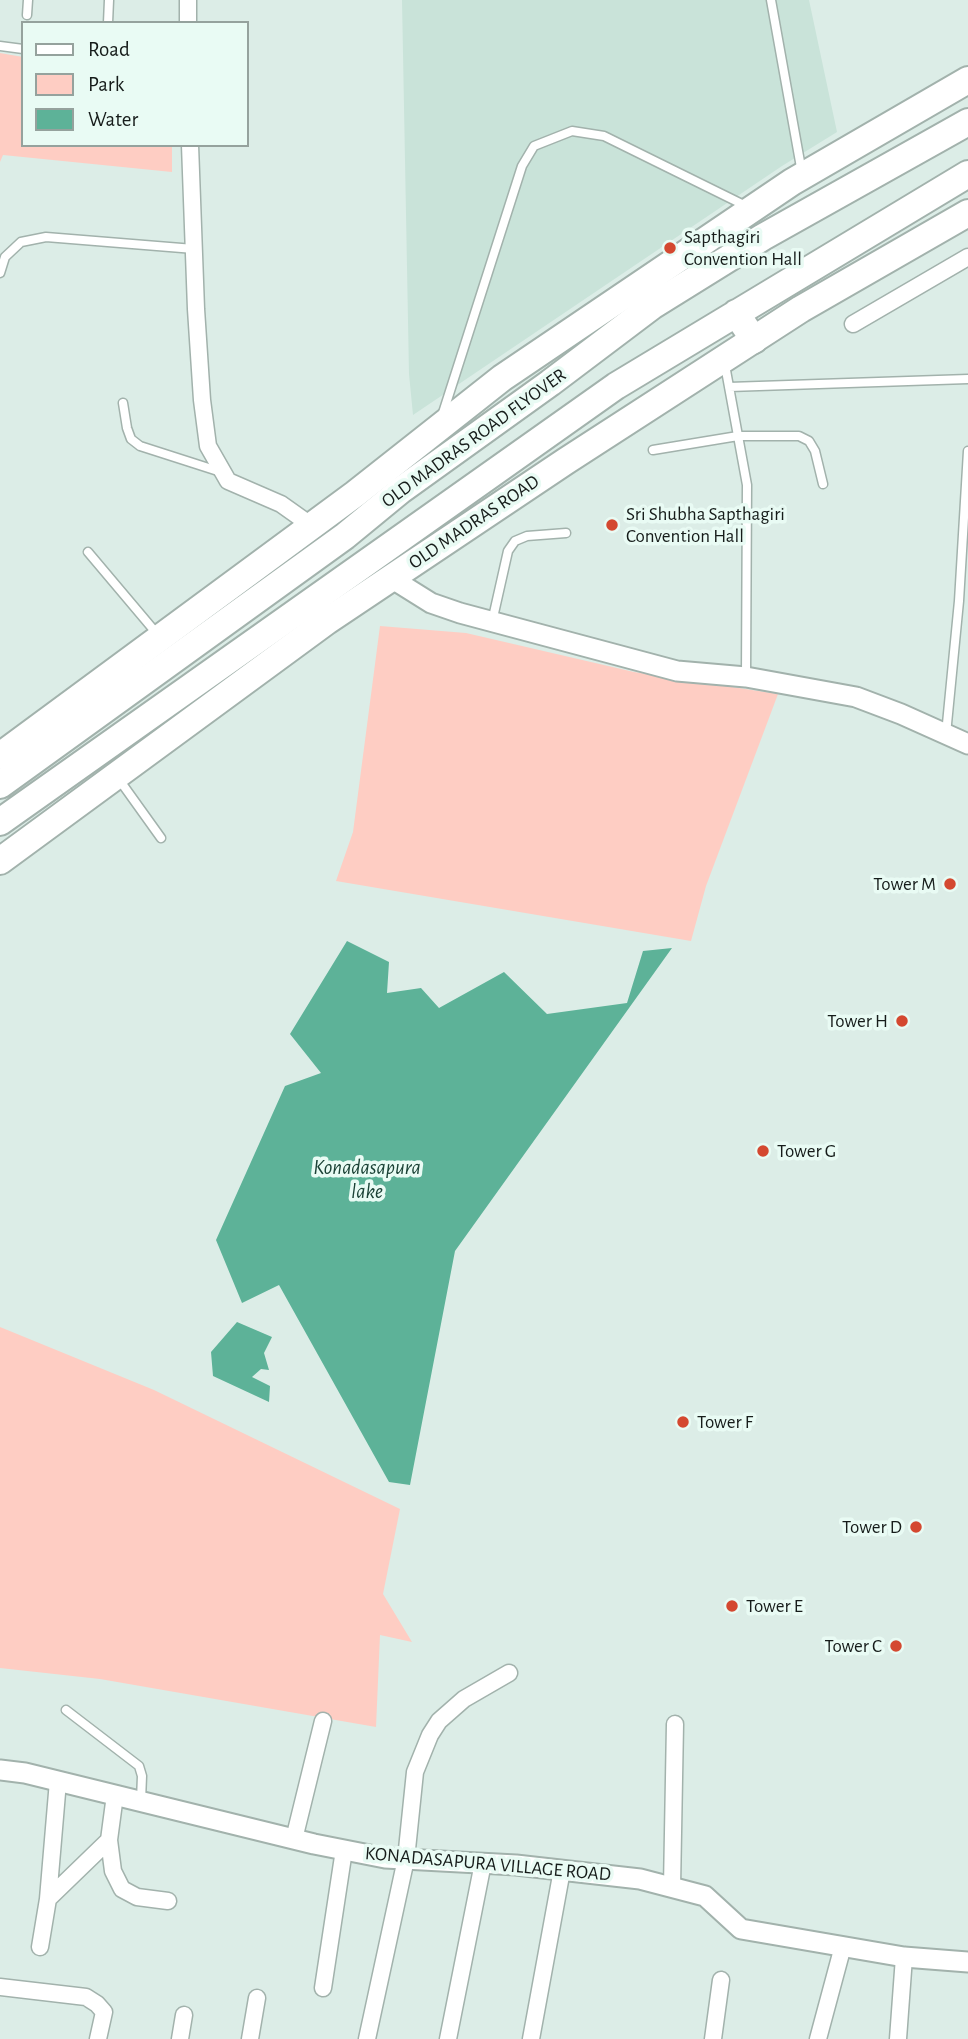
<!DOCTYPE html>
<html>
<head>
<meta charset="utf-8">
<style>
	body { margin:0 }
	#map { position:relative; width:968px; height:2039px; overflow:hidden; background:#dcede7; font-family:"Alegreya Sans",sans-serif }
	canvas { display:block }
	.legend { position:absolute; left:21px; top:21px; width:228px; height:126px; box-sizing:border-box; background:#e9fbf4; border:2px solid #95a29d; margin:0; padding:9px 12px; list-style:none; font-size:21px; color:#161c1a }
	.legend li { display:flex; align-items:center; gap:14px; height:35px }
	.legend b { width:35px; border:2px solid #95a29d }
</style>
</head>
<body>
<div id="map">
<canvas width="968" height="2039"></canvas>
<ul class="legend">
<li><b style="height:9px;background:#fff"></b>Road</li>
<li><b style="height:19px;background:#fecdc3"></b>Park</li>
<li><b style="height:19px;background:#5db298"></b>Water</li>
</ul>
</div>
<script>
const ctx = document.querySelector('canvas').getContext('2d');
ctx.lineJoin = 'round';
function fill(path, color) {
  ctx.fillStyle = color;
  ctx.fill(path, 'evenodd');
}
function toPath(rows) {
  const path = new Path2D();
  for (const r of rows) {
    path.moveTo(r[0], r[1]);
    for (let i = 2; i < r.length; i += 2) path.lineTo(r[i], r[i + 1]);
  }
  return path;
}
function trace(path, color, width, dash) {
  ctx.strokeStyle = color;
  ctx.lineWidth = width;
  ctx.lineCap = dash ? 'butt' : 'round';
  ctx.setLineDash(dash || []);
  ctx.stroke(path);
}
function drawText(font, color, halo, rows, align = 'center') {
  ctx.font = font + ' "Alegreya Sans",sans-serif';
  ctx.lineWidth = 7;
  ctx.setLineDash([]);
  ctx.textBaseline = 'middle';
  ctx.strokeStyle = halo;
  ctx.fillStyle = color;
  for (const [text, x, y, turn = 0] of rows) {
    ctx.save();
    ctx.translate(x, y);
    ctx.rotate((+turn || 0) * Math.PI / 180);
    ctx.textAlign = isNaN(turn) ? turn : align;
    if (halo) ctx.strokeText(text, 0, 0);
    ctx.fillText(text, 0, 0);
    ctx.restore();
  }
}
const built = toPath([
	[402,0,809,0,837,132,782,166,413,415,409,374]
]);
const green = toPath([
	[0,53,23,57,23,145,172,145,172,172,3,155,0,162],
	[380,626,466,633,634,672,778,694,706,886,691,941,336,881,353,832],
	[0,1327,154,1390,400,1509,383,1594,412,1642,380,1635,376,1727,100,1679,0,1668]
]);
const water = toPath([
	[347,941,389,962,387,993,421,988,439,1008,504,972,547,1014,627,1003,643,951,672,948,455,1251,410,1485,389,1482,279,1285,242,1303,216,1240,285,1086,321,1073,290,1034],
	[237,1322,272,1337,264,1353,269,1370,261,1369,252,1377,270,1386,269,1402,213,1376,211,1352]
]);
const service = toPath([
	[771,0,802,173],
	[27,15,28,0],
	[108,23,109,0],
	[0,46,23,49],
	[0,273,5,257,21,242,46,237,194,249],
	[725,365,747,485,746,675],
	[729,387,968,379],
	[123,403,127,428,131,439,140,446,221,472],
	[442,416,522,166,534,146,572,131,604,136,748,207],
	[653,450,738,436,799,436,809,441,815,451,823,484],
	[88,552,158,635],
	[492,622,508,551,515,541,527,536,566,533],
	[946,734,959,601,968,451],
	[118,778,161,838],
	[66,1710,139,1766,142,1776,141,1800]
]);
const minor = toPath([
	[188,0,188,23],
	[190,145,196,309,202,400,208,446,228,481,281,504,312,526],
	[853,324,968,257],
	[294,1839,323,1721],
	[109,1840,113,1871,122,1889,137,1897,168,1901],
	[672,1887,675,1724],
	[48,1899,109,1840,115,1795],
	[40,1947,48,1899,58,1781],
	[0,1987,86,1997,97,2004,104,2012,98,2039],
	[323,1988,344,1850],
	[180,2039,184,2015],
	[250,2039,257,1998],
	[367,2039,406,1859,415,1772,430,1735,439,1721,464,1699,509,1673],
	[448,2039,483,1863],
	[531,2039,562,1870],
	[713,2039,721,1980],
	[818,2039,843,1946],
	[898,2039,904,1957]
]);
const tertiary = toPath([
	[391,578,431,603,460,613,677,671,746,677,856,697,901,714,968,744],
	[0,1770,25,1773,314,1844,385,1858,516,1865,640,1879,705,1896,741,1929,904,1957,968,1962]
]);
const primary = toPath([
	[0,756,355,494,502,378,792,182,968,80],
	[0,861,327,621,566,461,801,309,968,213]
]);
const trunk = toPath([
	[736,313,754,340],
	[0,785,345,536,401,490,550,383,652,306,763,237,968,122],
	[0,822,616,386,968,174]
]);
const markers = [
	[670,248,7,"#d44830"],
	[612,525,7,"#d44830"],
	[950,884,7,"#d44830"],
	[902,1021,7,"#d44830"],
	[763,1151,7,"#d44830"],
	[683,1422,7,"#d44830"],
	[916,1527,7,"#d44830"],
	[732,1606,7,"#d44830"],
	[896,1646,7,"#d44830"]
];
const poiNames = [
	["Sapthagiri",684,237],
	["Convention Hall",684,259],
	["Sri Shubha Sapthagiri",626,514],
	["Convention Hall",626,536],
	["Tower M",936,884,"right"],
	["Tower H",888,1021,"right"],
	["Tower G",777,1151],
	["Tower F",697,1422],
	["Tower D",902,1527,"right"],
	["Tower E",746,1606],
	["Tower C",882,1646,"right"]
];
const streetNames = [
	["OLD MADRAS ROAD FLYOVER",474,438,-36],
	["OLD MADRAS ROAD",474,522,-34],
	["KONADASAPURA VILLAGE ROAD",488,1864,5]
];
const waterNames = [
	["Konadasapura",367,1168],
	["lake",367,1192]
];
fill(built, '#c9e3d9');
fill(green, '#fecdc3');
fill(water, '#5db298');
trace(service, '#a2b2ac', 11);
trace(minor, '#a2b2ac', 19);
trace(tertiary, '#a2b2ac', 23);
trace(primary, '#a2b2ac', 30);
trace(trunk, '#a2b2ac', 30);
trace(service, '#fff', 8);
trace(minor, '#fff', 16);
trace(tertiary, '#fff', 19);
trace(primary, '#fff', 26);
trace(trunk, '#fff', 26);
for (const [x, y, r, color] of markers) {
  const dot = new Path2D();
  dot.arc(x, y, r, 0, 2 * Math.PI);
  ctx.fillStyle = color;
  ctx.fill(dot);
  trace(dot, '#e9fbf4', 2.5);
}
drawText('19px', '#161c1a', '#e9fbf4', poiNames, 'left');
drawText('19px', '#161c1a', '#e9fbf4', streetNames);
drawText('italic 21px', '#1b4236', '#e9fbf4', waterNames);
</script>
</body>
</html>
